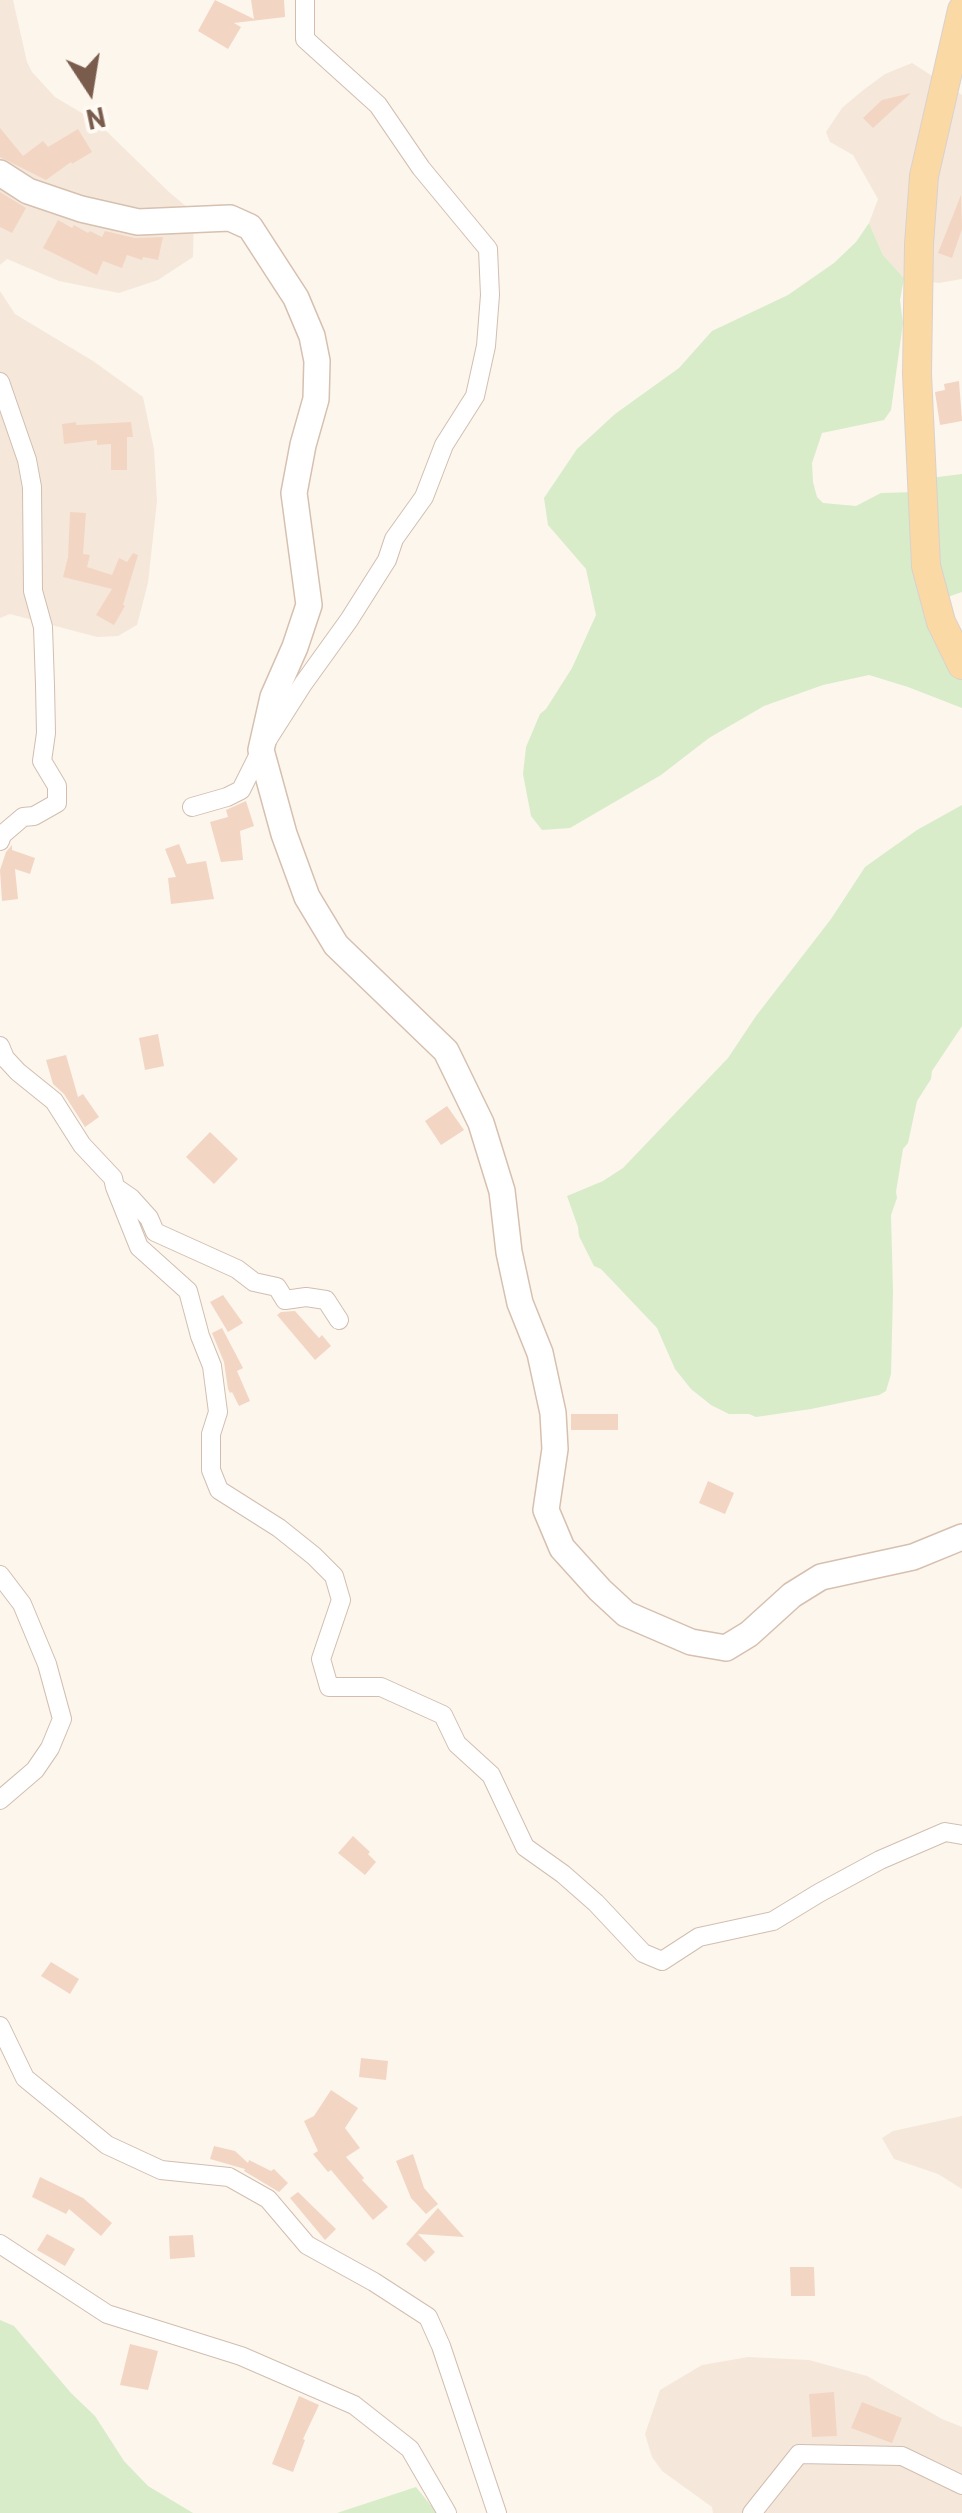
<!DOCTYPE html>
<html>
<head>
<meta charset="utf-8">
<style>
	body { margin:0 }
	#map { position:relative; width:962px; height:2513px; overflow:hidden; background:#fdf6ec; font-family:Barlow,sans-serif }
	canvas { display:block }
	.north { position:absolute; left:40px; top:40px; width:100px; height:100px; -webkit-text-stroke:8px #fffaf3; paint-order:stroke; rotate:168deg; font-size:28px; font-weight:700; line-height:40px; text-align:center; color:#7a5c4d }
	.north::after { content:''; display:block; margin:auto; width:35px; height:45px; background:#7a5c4d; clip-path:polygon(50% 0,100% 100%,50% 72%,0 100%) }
</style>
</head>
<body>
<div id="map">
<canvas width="962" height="2513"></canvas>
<div class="north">N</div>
</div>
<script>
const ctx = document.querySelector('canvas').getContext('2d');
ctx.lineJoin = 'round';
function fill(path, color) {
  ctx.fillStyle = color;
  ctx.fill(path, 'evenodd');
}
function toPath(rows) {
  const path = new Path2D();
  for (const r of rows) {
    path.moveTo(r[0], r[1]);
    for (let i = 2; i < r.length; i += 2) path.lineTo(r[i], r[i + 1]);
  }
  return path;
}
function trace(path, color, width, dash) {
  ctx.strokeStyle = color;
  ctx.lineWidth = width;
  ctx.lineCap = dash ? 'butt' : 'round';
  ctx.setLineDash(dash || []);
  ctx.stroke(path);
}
const residential = toPath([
	[0,0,13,0,27,62,32,72,55,97,97,122,169,192,194,213,193,257,158,280,119,293,59,281,7,259,0,265],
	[912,63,962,95,962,279,939,283,904,278,883,255,869,223,878,199,853,155,830,142,826,132,842,108,862,91,885,74],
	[0,291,15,314,93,361,143,397,154,449,157,501,148,583,137,625,118,636,97,637,10,614,0,618],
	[962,2116,962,2189,938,2174,894,2159,882,2138,893,2131],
	[748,2357,809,2360,867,2376,942,2419,962,2427,962,2513,713,2513,712,2507,662,2471,652,2457,645,2434,660,2390,702,2365]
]);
const green = toPath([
	[869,223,883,255,904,278,900,300,903,323,891,410,884,420,822,433,812,463,813,482,817,497,823,503,856,506,881,493,917,492,962,678,962,708,908,687,869,675,823,685,764,706,709,738,661,775,570,828,542,830,531,816,523,774,526,747,540,714,546,709,572,668,596,615,586,569,548,525,544,498,577,449,615,414,679,368,712,331,788,295,834,263,856,242],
	[962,474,962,592,942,599,930,478],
	[962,805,962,1026,932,1071,931,1079,917,1101,908,1143,903,1149,896,1192,897,1198,891,1215,893,1292,891,1374,886,1391,879,1395,811,1409,756,1417,749,1414,729,1414,711,1405,691,1389,675,1369,657,1328,601,1269,594,1266,579,1236,578,1227,567,1196,603,1181,623,1168,728,1058,756,1016,831,919,865,867,917,830],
	[0,2320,14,2326,71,2393,95,2416,124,2461,148,2486,193,2513,0,2513],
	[416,2487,437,2513,337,2513]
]);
const building = toPath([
	[215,0,254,19,251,0,284,0,285,17,234,23,241,27,228,49,198,31],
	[911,93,873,128,863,118,882,100],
	[0,128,23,156,43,141,48,147,78,129,92,152,72,164,71,162,46,180,0,157],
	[0,192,26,208,12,233,0,227],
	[961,195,962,229,952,258,938,253],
	[58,220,72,228,74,225,88,233,90,231,102,237,105,231,135,238,163,237,158,260,143,257,142,260,127,255,122,268,103,261,97,275,43,248],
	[959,381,962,421,940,425,935,392,945,390,944,384],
	[76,422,76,425,131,422,133,437,127,437,127,470,111,470,111,444,97,445,97,440,64,444,62,424],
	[70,512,86,513,83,554,90,555,87,567,112,575,119,558,127,562,133,553,138,555,123,605,125,606,114,625,96,615,112,589,63,577,68,557],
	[246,801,254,826,240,831,243,860,221,862,210,822,228,817,226,810],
	[179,844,187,864,206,861,214,899,171,904,168,878,176,877,165,849],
	[12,845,12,850,35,858,30,874,15,869,18,899,2,901,0,870,6,852],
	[158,1034,164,1066,145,1070,139,1038],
	[66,1055,78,1097,83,1094,99,1117,85,1127,64,1094,53,1084,46,1060],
	[447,1106,464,1130,441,1145,425,1121],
	[210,1132,238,1159,214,1184,186,1157],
	[223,1295,243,1323,228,1332,210,1302],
	[295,1311,319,1338,322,1335,331,1346,315,1360,277,1315,281,1312],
	[222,1328,243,1368,237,1371,250,1401,239,1406,232,1392,230,1393,228,1389,224,1362,212,1333],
	[571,1414,618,1414,618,1430,571,1430],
	[708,1481,734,1493,725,1514,699,1503],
	[353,1836,370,1852,368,1854,376,1862,365,1875,338,1853],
	[51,1962,79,1979,70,1994,41,1976],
	[361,2058,388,2061,386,2080,359,2077],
	[331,2090,358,2108,345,2128,360,2148,346,2157,364,2178,362,2180,388,2207,373,2220,331,2170,328,2172,313,2154,318,2151,304,2121,314,2116],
	[214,2146,235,2151,248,2163,249,2160,271,2171,274,2169,288,2183,279,2192,244,2171,245,2169,210,2159],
	[413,2154,424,2188,438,2204,426,2214,411,2198,396,2161],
	[40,2177,83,2198,112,2223,101,2236,69,2209,66,2214,32,2197],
	[298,2192,336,2229,325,2240,290,2198],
	[438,2208,464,2237,418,2234,435,2252,425,2262,406,2244],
	[47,2234,75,2249,65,2266,37,2250],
	[193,2235,195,2257,170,2259,169,2236],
	[790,2267,814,2267,815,2296,791,2296],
	[130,2344,158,2351,148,2390,120,2385],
	[834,2392,837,2436,812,2437,809,2394],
	[299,2396,319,2405,303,2439,305,2440,293,2472,272,2464],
	[862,2402,902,2418,892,2443,851,2428]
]);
const street = toPath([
	[0,382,27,460,32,487,33,591,43,627,45,685,46,733,42,761,57,786,57,803,34,816,23,817,2,835,0,841],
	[192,807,227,797,241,790,261,750,303,684,349,620,387,560,394,539,424,497,444,445,475,396,486,346,490,295,488,249,421,168,378,105,305,39,305,0],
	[0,1046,5,1058,18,1072,54,1101,82,1145,113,1178,115,1187,131,1198,149,1218,155,1232,237,1269,254,1282,277,1287,285,1300,306,1297,326,1300,339,1320],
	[115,1187,139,1247,188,1291,200,1336,212,1366,218,1412,211,1434,211,1470,219,1490,279,1528,314,1556,334,1576,341,1600,321,1659,329,1687,381,1687,443,1715,457,1744,491,1775,525,1847,563,1874,596,1903,643,1953,662,1961,699,1937,773,1921,819,1893,880,1860,945,1832,962,1835],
	[0,1575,22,1604,47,1664,62,1719,50,1748,35,1770,0,1800],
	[0,2026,25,2078,107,2145,161,2170,229,2177,268,2199,307,2245,374,2282,428,2317,441,2346,497,2513],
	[0,2244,107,2314,241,2356,354,2405,410,2449,447,2513],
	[752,2513,799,2454,902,2456,962,2485]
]);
const secondary = toPath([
	[0,173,28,191,81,209,138,222,230,218,250,227,296,298,312,336,317,361,316,399,303,445,294,493,309,605,295,647,273,697,261,750,284,834,307,897,336,945,446,1051,481,1123,502,1191,509,1252,520,1303,540,1353,553,1413,555,1449,546,1510,562,1548,600,1590,626,1614,691,1642,726,1648,749,1634,792,1595,821,1577,913,1557,962,1537]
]);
const primary = toPath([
	[962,10,924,176,919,244,917,374,926,566,941,622,962,665]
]);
fill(residential, '#f5e8da');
fill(green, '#d8ecc9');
fill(building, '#f3d5c3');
trace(street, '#d1beb0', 20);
trace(secondary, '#d6c0b0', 28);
trace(primary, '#dad1cd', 30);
trace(street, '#fff', 18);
trace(secondary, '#fff', 25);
trace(primary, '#fbd9a5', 28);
</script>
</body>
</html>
